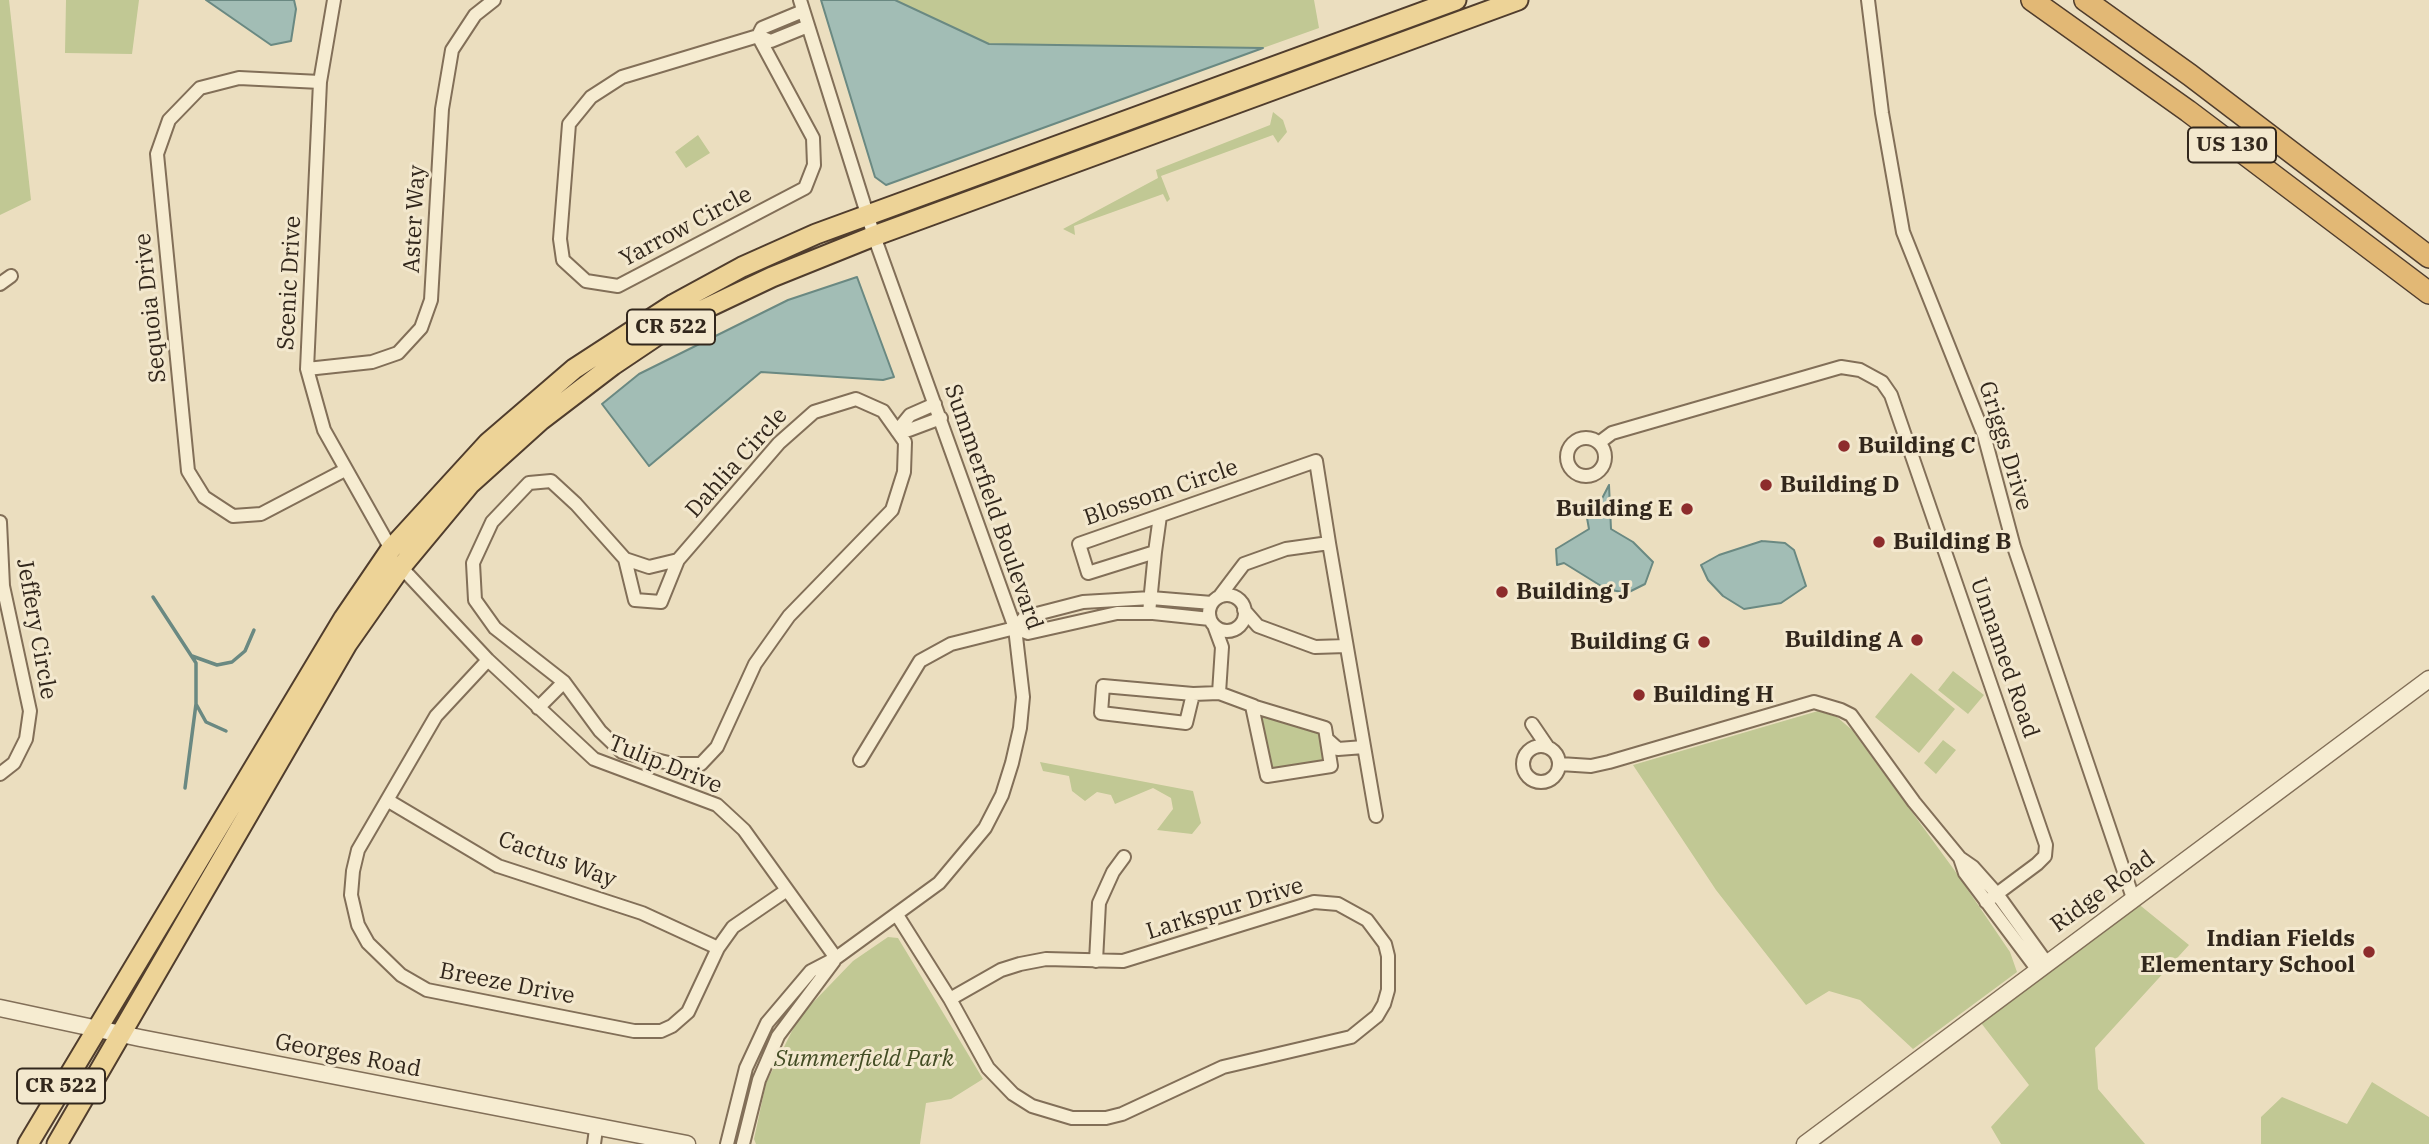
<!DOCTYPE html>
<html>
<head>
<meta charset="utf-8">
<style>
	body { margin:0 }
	canvas { display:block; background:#ebdebf }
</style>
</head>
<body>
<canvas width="2429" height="1144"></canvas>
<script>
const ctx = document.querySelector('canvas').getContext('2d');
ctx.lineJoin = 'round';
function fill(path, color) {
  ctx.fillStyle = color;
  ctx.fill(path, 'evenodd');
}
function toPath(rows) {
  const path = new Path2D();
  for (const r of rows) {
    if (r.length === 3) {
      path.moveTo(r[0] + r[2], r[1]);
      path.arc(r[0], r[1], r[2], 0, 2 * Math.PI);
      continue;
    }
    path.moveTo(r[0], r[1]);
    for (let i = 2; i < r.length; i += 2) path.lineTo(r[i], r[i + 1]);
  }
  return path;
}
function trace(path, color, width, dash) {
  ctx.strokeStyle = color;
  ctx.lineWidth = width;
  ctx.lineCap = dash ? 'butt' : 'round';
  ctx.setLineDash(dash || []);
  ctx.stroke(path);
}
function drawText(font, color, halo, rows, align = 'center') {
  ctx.font = font + ' "IBM Plex Serif",serif';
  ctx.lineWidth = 6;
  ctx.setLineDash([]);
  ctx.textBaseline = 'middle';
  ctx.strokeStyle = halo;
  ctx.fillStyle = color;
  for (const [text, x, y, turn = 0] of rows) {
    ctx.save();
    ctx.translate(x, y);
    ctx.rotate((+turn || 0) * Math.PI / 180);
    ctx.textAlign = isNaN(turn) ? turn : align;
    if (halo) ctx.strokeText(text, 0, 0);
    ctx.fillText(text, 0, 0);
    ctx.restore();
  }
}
const green = toPath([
	[0,0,9,0,31,200,0,215],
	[66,0,139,0,132,54,65,53],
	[895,0,1314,0,1319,28,1263,48,989,44],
	[1273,112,1283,120,1287,132,1278,143,1273,135,1161,176,1170,199,1167,202,1163,194,1074,226,1075,235,1063,229,1158,178,1156,170,1270,125],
	[698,135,710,153,686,168,675,152],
	[1953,671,1984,695,1968,714,1938,690],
	[1911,673,1955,709,1919,753,1875,717],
	[1818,711,1837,717,1852,730,1955,871,2010,952,2017,972,1913,1049,1860,1000,1829,991,1806,1005,1716,890,1633,765],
	[1260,715,1321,730,1324,761,1269,769],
	[1943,740,1956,750,1936,774,1924,763],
	[1040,762,1193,791,1201,823,1192,834,1157,830,1173,809,1171,798,1153,788,1115,804,1111,795,1097,792,1085,801,1072,791,1069,776,1043,771],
	[2136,902,2189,945,2095,1048,2098,1089,2145,1144,2001,1144,1991,1127,2029,1085,1978,1019],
	[888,937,898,938,983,1079,951,1099,926,1103,920,1144,756,1144,754,1139,766,1083,799,1017,853,961],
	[2372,1082,2429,1117,2429,1144,2261,1144,2261,1117,2282,1097,2347,1124]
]);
const water = toPath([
	[206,0,294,0,296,9,291,41,271,45,206,0],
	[821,0,895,0,989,44,1263,48,886,185,875,177,821,0],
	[857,277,894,377,883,380,761,372,649,466,602,404,639,374,788,300,857,277],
	[1609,485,1611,529,1633,542,1653,562,1645,584,1627,593,1606,589,1564,563,1557,565,1556,549,1589,529,1587,518,1593,516,1609,485],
	[1762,541,1785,543,1794,550,1806,586,1781,603,1744,609,1723,596,1708,580,1701,565,1719,555,1762,541]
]);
const stream = toPath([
	[153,597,196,663,196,704,185,788],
	[192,656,217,665,232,662,245,651,254,630],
	[196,704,206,722,226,731]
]);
const minor = toPath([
	[334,0,320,82,307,369,324,430,391,549],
	[1868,0,1882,113,1903,232,1984,435,2014,547,2133,898],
	[758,36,813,138,814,165,805,188,618,286,586,281,563,260,560,239,569,124,591,97,622,77,758,36,771,41,808,26],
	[758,36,762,28,803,11],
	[320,82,239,78,200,88,169,120,157,154,188,471,204,497,233,516,261,514,345,470],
	[0,284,11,276],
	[307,369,372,362,398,353,421,328,431,300,442,109,452,50,475,15,494,0],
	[935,404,910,415,897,431,909,430,941,418],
	[1586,457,19],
	[1600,442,1612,433,1841,367,1860,370,1882,382,1891,395,2046,845,2045,856,2037,864,1986,902],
	[0,522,3,586,30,711,26,739,14,763,0,774],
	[1329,543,1376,816],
	[1155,552,1160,516],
	[625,559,635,600,661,602,678,560],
	[401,567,488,660,594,759,717,805,744,830,836,958],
	[1227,613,18],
	[1244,610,1258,626,1315,647,1346,646],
	[1149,613,1155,552,1088,573,1079,544,1316,461,1329,543,1286,549,1244,564,1219,597],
	[1015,628,1025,617,1083,602,1151,598,1212,603],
	[1015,628,1028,633,1117,613,1153,613,1210,619],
	[1215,628,1222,647,1219,693,1254,706],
	[488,660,436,716,358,850,353,871,351,895,358,925,368,943,401,975,427,990,634,1031,661,1031,672,1026,688,1012,718,948,733,927,787,890],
	[1193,694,1186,723,1101,713,1103,686,1193,694,1219,693],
	[1252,706,1325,728,1331,766,1267,776,1252,706],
	[538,708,564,682,495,628,475,600,473,563,492,522,529,483,551,481,576,504,625,559,649,567,678,560,779,443,814,412,856,399,883,411,905,442,904,472,892,510,789,616,755,664,717,747,701,764,673,764,622,752,600,731,564,682],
	[1532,724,1547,746],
	[1328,740,1338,749,1364,747],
	[1541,764,18],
	[860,760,920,661,951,644,1015,628],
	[1560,764,1591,766,1609,762,1814,702,1841,710,1851,715,1914,802,1960,858,1973,867,1997,894,2046,962],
	[387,800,498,866,642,913,718,948],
	[1960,858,1965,873,2037,969],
	[897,915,950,999,988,1068,1013,1094,1032,1106,1072,1118,1106,1118,1122,1114,1223,1067,1351,1037,1377,1016,1384,1004,1388,990,1388,956,1385,944,1367,920,1338,904,1314,902,1123,961,1046,959,1020,964,1001,970,950,999],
	[1096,961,1099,903,1113,872,1124,857],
	[594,1144,596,1129],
	[727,1144,746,1068,767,1023,811,971,836,958,939,883,985,828,1002,795,1012,763,1020,728,1023,697,1015,628,874,236,800,0],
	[743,1144,759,1080,778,1036,834,961]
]);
const tertiary = toPath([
	[0,1008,140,1038,687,1144],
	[1805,1144,2429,679]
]);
const primary = toPath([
	[28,1144,344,618,391,549,488,443,574,369,674,304,742,267,816,234,1456,0],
	[57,1144,347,644,401,567,470,484,541,420,613,365,677,322,772,277,874,236,1518,0]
]);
const trunk = toPath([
	[2032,0,2188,111,2429,293],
	[2085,0,2190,75,2429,257]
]);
const markers = [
	[1844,446,7,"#8d2c2c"],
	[1766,485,7,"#8d2c2c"],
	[1687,509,7,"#8d2c2c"],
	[1879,542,7,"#8d2c2c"],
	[1502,592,7,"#8d2c2c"],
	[1917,640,7,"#8d2c2c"],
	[1704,642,7,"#8d2c2c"],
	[1639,695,7,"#8d2c2c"],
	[2369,952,7,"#8d2c2c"]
];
const shields = [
	[2232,145,88],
	[671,327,88],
	[61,1086,88]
];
const shieldNames = [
	["US 130",2232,145],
	["CR 522",671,327],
	["CR 522",61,1086]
];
const streetNames = [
	["Aster Way",415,219,-87],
	["Yarrow Circle",686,227,-28],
	["Scenic Drive",290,283,-87],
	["Sequoia Drive",151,308,-96],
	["Griggs Drive",2005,446,73],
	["Dahlia Circle",737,463,-48],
	["Blossom Circle",1161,493,-19],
	["Summerfield Boulevard",993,507,71],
	["Jeffery Circle",36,629,80],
	["Unnamed Road",2004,658,71],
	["Tulip Drive",665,765,22],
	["Cactus Way",557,860,20],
	["Ridge Road",2103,892,-36],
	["Larkspur Drive",1225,909,-17],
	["Breeze Drive",507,984,11],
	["Georges Road",348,1056,11]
];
const poiNames = [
	["Building C",1858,446],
	["Building D",1780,485],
	["Building E",1673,509,"right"],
	["Building B",1893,542],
	["Building J",1516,592],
	["Building A",1903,640,"right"],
	["Building G",1690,642,"right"],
	["Building H",1653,695],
	["Indian Fields",2355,939,"right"],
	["Elementary School",2355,965,"right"]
];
const parkNames = [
	["Summerfield Park",864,1059]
];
fill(green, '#c1c894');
fill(water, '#a2bdb5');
trace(water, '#6a8982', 2);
trace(stream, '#6a8982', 3.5);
trace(minor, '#826f58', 16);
trace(tertiary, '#826f58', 19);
trace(primary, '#503d2d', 23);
trace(trunk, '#503d2d', 24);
trace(minor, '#f6ecd1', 12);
trace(tertiary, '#f6ecd1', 16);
trace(primary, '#edd397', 19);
trace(trunk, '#e2b875', 21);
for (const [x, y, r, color] of markers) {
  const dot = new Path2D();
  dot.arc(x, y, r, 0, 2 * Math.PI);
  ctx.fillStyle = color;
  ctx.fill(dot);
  trace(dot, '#f3e8ce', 2.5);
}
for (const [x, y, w] of shields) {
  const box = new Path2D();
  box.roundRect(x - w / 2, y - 17.5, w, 35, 5);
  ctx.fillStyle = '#f3e8ce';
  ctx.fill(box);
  trace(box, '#32271c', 2);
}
drawText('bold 21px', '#32271c', null, shieldNames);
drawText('23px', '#32271c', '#f3e8ce', streetNames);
drawText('bold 23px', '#32271c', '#f3e8ce', poiNames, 'left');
drawText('italic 23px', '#434d24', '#f3e8ce', parkNames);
</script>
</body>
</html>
